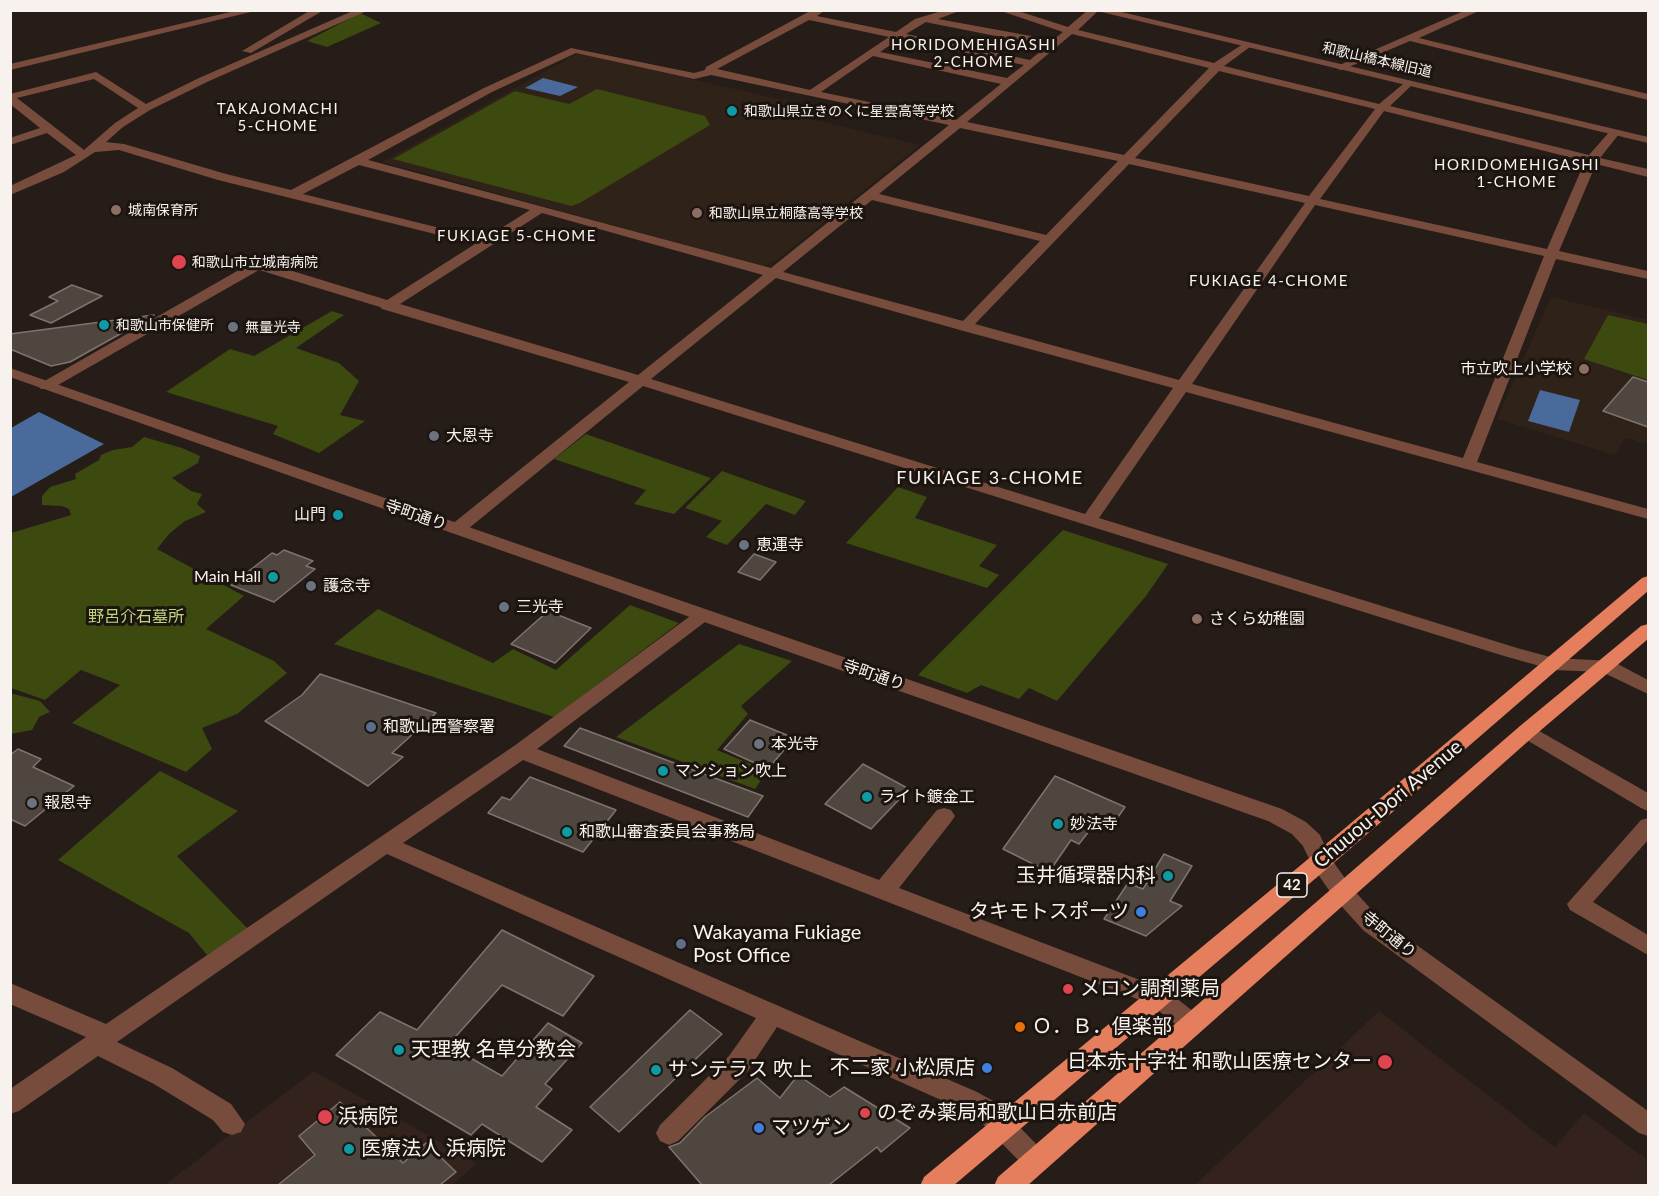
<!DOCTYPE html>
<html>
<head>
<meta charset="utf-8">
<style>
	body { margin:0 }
	#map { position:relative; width:1659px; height:1196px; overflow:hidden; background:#261d18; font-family:Lato,sans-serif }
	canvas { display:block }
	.frame { position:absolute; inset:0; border:12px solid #f8f2ee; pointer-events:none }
</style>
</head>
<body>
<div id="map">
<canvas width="1659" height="1196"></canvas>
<div class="frame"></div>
</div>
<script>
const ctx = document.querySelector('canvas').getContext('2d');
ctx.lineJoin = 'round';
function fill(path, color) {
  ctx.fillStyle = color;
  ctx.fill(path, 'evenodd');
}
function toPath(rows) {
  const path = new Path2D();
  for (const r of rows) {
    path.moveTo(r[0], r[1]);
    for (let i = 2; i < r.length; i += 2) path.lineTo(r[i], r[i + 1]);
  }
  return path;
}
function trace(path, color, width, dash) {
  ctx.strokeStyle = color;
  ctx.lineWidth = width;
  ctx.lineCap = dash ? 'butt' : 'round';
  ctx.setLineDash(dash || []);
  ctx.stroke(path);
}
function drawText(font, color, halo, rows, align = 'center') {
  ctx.font = font + ' Lato,"Noto Sans JP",sans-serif';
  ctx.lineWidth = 6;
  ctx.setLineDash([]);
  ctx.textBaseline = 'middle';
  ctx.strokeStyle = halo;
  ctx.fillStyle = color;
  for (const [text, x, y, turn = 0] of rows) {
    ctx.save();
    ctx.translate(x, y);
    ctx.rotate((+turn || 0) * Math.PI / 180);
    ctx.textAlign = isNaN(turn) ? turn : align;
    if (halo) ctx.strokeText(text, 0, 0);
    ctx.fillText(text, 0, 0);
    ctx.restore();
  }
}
const built = toPath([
	[578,53,822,109,811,119,920,145,776,261,763,266,382,162],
	[1551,297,1645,319,1648,309,1648,444,1625,438,1615,455,1497,419]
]);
const medical = toPath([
	[1379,1011,1555,1147,1584,1113,1648,1160,1648,1185,1195,1185],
	[314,1071,477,1163,452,1185,163,1186]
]);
const green = toPath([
	[360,13,381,23,327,47,307,41],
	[597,89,705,116,710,125,580,203,571,206,393,159,515,91,569,104],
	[332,311,344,315,296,348,339,363,359,381,340,415,365,421,319,453,273,434,278,426,166,392,230,349,254,356],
	[1608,315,1648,324,1648,380,1584,359],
	[586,434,711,478,674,514,634,504,646,490,554,459],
	[144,437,182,448,200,456,198,463,172,478,191,491,202,494,197,504,206,512,185,521,169,534,157,549,244,596,206,629,274,661,287,673,237,714,202,728,212,749,186,772,72,723,120,685,81,670,45,700,11,688,11,533,71,515,69,509,62,506,42,505,42,496,50,487,76,479,75,474,99,460,101,455,113,450,132,447],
	[722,471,806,501,795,515,766,504,727,545,706,537,722,521,685,508],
	[898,487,927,497,915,518,997,545,979,566,999,575,987,588,846,543],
	[1063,530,1168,564,1146,596,1057,701,1029,688,1019,699,981,685,967,693,918,675],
	[630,605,679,623,554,717,334,644,378,609,493,663,513,649,556,670],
	[739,644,792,661,741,706,748,714,717,750,767,771,755,789,616,737],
	[14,694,40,701,50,712,39,717,32,730,11,734,11,695],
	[160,771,238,811,177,856,248,929,207,955,189,933,58,860]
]);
const water = toPath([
	[543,78,578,87,560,96,525,88],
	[1540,390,1580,400,1569,432,1528,421],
	[39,412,104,444,11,497,11,428]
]);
const building = toPath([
	[72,285,102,296,51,323,30,315,58,301,49,297,72,285],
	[154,315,70,362,51,366,10,349,10,334,154,315],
	[1633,377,1648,382,1648,427,1603,411,1633,377],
	[284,550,313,561,306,566,315,569,274,602,231,585,272,553,277,555,284,550],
	[754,554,776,562,760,580,738,572,754,554],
	[548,611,591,628,555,663,511,644,548,611],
	[320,674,436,713,392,753,403,757,368,786,265,721,302,695,320,674],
	[750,720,794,738,768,769,724,749,750,720],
	[580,728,739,787,763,796,748,817,564,746,580,728],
	[18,749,41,759,33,767,74,786,25,826,10,819,10,755,18,749],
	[863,764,909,789,871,829,825,804,863,764],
	[1055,776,1125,807,1111,827,1097,821,1079,844,1071,840,1049,872,1003,849,1055,776],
	[530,777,616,810,583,852,488,813,502,797,510,800,530,777],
	[1164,854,1192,866,1170,901,1182,906,1146,936,1104,919,1128,883,1143,889,1164,854],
	[502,930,594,976,563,1016,502,985,448,1045,502,1076,548,1023,582,1043,545,1084,552,1089,536,1107,572,1130,542,1162,482,1124,471,1135,336,1055,380,1012,417,1030,502,930],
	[690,1010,722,1034,619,1132,590,1107,690,1010],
	[798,1075,830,1097,844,1087,910,1128,881,1152,877,1147,829,1185,702,1185,669,1147,680,1143,705,1117,757,1078,780,1098,798,1075],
	[340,1102,403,1163,426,1143,456,1172,440,1185,278,1185,315,1155,299,1136,340,1102]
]);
const minor = toPath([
	[311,10,324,10,251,53,242,51,311,10],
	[355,10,369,10,207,82,150,110,123,127,106,142,124,144,226,174,291,190,484,88,571,48,694,73,705,70,706,67,812,10,825,10,817,16,896,32,915,19,945,10,962,10,938,19,1053,40,1063,32,998,10,1015,10,1068,27,1088,10,1099,10,1078,30,1214,63,1246,42,1250,43,1250,47,1224,66,1379,104,1408,80,1413,83,1412,85,1390,106,1589,155,1611,130,1619,130,1619,134,1600,158,1648,169,1648,177,1596,164,1559,251,1648,271,1648,279,1556,259,1477,462,1648,509,1648,519,1186,392,1099,518,1517,648,1554,658,1612,661,1648,680,1648,694,1602,672,1554,670,1504,656,643,386,463,533,451,533,448,529,451,525,629,382,382,309,380,307,259,270,51,389,41,389,38,386,41,383,253,262,263,262,387,300,475,244,218,180,119,150,95,152,64,172,10,195,10,186,76,155,47,133,10,145,10,138,40,128,10,104,10,94,96,72,146,104,199,78,355,10],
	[809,20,889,37,810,90,717,69,809,20],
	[926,22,930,23,1047,46,1030,60,906,34,926,22],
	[1072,34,1209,68,1124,155,967,122,1072,34],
	[899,39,1024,65,1007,78,880,52,899,39],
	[576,53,694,79,711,75,949,125,771,268,368,160,492,92,576,53],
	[873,56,1001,84,956,120,821,92,873,56],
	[1219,71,1375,109,1309,196,1135,158,1219,71],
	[94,79,138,108,115,123,84,150,17,98,94,79],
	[1384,111,1585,161,1547,249,1320,199,1384,111],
	[960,128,1118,161,1046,235,879,194,960,128],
	[1129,164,1305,203,1179,380,975,324,1129,164],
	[359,165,530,210,484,239,303,194,359,165],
	[872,200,1040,241,963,321,783,272,872,200],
	[1315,205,1544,256,1463,458,1192,384,1315,205],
	[542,213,763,275,638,375,400,304,542,213],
	[776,278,960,330,1173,388,1085,514,651,379,776,278],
	[1466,10,1481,10,1419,38,1648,94,1648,100,1410,41,1344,69,1340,70,1335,67,1466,10],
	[703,609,709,611,712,615,709,619,537,749,879,880,937,810,944,808,951,810,955,816,951,822,899,888,1166,990,1199,1016,1203,1023,1199,1030,1191,1033,1183,1030,1150,1004,523,760,403,843,977,1092,995,1102,1044,1152,1048,1160,1044,1168,1035,1172,1026,1168,977,1118,959,1108,777,1027,747,1072,678,1141,669,1145,660,1141,656,1133,660,1125,729,1056,756,1018,387,854,117,1042,172,1068,231,1104,245,1124,241,1132,232,1135,223,1132,213,1120,154,1084,98,1056,19,1111,10,1114,10,1089,86,1037,10,1004,10,983,106,1024,514,746,697,611,703,609],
	[1527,724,1648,793,1648,811,1641,808,1520,736,1517,731,1520,726,1527,724],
	[1648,818,1648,840,1593,902,1648,935,1648,955,1570,910,1567,904,1641,820,1648,818]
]);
const tertiary = toPath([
	[239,10,259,10,10,70,10,64,239,10],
	[1093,10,1113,10,1648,137,1648,143,1093,10],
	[10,368,1282,809,1306,822,1320,835,1330,857,1351,887,1379,918,1648,1111,1648,1136,1639,1133,1363,930,1335,899,1313,867,1303,846,1292,834,1268,821,10,377,10,368]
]);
const trunk = toPath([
	[1648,576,1648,591,1329,867,953,1186,920,1186,924,1177,1313,855,1642,578,1648,576],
	[1648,624,1648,639,1534,736,1027,1186,994,1186,998,1177,1520,726,1641,626,1648,624]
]);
const markers = [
	[732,111,6,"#0f9aa8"],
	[116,210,6,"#8d6e63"],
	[697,213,6,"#8d6e63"],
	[179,262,8,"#e0444e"],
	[104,325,6,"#0f9aa8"],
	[233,327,6,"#6b7280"],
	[1584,369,6,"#8d6e63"],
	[434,436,6,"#6b7280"],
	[338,515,6,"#0f9aa8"],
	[744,545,6,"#6b7280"],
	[273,577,6,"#0f9aa8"],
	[311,586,6,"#6b7280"],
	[504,607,6,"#6b7280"],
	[1197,619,6,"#8d6e63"],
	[371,727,6,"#5c6f8a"],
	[759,744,6,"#6b7280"],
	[663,771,6,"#0f9aa8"],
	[867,797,6,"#0f9aa8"],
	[32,803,6,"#6b7280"],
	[1058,824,6,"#0f9aa8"],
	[567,832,6,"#0f9aa8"],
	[1168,876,6,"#0f9aa8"],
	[1141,912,6,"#3f7fe0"],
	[681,944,6,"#5c6f8a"],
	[1068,989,6,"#e0444e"],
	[1020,1027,6,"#e8710a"],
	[399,1050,6,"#0f9aa8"],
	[1385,1062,8,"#e0444e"],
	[987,1068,6,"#3f7fe0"],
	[656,1070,6,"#0f9aa8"],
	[865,1113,6,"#e0444e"],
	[325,1117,8,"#e0444e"],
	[759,1128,6,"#3f7fe0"],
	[349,1149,6,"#0f9aa8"]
];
const farStreetnames = [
	["和歌山橋本線旧道",1377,60,13]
];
const farPoinames = [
	["和歌山県立きのくに星雲高等学校",744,111],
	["城南保育所",128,210],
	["和歌山県立桐蔭高等学校",709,213],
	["和歌山市立城南病院",192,262],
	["和歌山市保健所",116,325],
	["無量光寺",245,327]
];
const farNeighbourhoodnames = [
	["HORIDOMEHIGASHI",974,45],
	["2-CHOME",974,62],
	["TAKAJOMACHI",278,109],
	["5-CHOME",278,126],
	["HORIDOMEHIGASHI",1517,165],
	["1-CHOME",1517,182],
	["FUKIAGE 5-CHOME",517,236],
	["FUKIAGE 4-CHOME",1269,281]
];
const shields = [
	[1292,885,30]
];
const shieldNames = [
	["42",1292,885]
];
const poiNames = [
	["市立吹上小学校",1572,369,"right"],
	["大恩寺",446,436],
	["山門",326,515,"right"],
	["恵運寺",756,545],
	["Main Hall",261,577,"right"],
	["護念寺",323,586],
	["三光寺",516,607],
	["さくら幼稚園",1209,619],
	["和歌山西警察署",383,727],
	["本光寺",771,744],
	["マンション吹上",675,771],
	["ライト鍍金工",879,797],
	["報恩寺",44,803],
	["妙法寺",1070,824],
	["和歌山審査委員会事務局",579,832]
];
const streetNames = [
	["寺町通り",416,515,19],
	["寺町通り",874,675,19],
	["寺町通り",1389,935,39]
];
const parkNames = [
	["野呂介石墓所",136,617]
];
const neighbourhoodNames = [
	["FUKIAGE 3-CHOME",990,478]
];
const nearStreetnames = [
	["Chuuou-Dori Avenue",1388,804,-40]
];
const nearPoinames = [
	["玉井循環器内科",1156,876,"right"],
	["タキモトスポーツ",1129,912,"right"],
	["Wakayama Fukiage",693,933],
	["Post Office",693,956],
	["メロン調剤薬局",1080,989],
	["Ｏ．Ｂ．倶楽部",1032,1027],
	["天理教 名草分教会",411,1050],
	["日本赤十字社 和歌山医療センター",1372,1062,"right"],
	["不二家 小松原店",975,1068,"right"],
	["サンテラス 吹上",668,1070],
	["のぞみ薬局和歌山日赤前店",877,1113],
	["浜病院",338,1117],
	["マツゲン",771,1128],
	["医療法人 浜病院",361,1149]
];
fill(built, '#2f2218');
fill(medical, '#34221c');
fill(green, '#3c490f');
fill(water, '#496a9a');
fill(building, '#4f463f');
trace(building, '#7f746d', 1.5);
fill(minor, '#784c3d');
fill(tertiary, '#784c3d');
fill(trunk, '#e47e5c');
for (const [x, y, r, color] of markers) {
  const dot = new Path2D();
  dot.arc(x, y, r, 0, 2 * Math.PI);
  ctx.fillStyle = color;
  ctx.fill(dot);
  trace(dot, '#1c140f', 2);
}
drawText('14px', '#f8f2ee', '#1c140f', farStreetnames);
drawText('14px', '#f8f2ee', '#1c140f', farPoinames, 'left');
ctx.letterSpacing = '1.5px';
drawText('15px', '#f8f2ee', '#1c140f', farNeighbourhoodnames);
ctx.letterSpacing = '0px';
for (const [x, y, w] of shields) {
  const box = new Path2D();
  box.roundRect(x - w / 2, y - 12, w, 24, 4.5);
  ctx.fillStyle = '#1c140f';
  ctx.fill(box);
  trace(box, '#f8f2ee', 1.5);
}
drawText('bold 15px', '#f8f2ee', null, shieldNames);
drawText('16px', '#f8f2ee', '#1c140f', poiNames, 'left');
drawText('16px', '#f8f2ee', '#1c140f', streetNames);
drawText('16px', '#c0d77f', '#1c140f', parkNames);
ctx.letterSpacing = '1.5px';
drawText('18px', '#f8f2ee', '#1c140f', neighbourhoodNames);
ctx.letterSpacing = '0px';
drawText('20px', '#f8f2ee', '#1c140f', nearStreetnames);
drawText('20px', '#f8f2ee', '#1c140f', nearPoinames, 'left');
</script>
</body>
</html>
